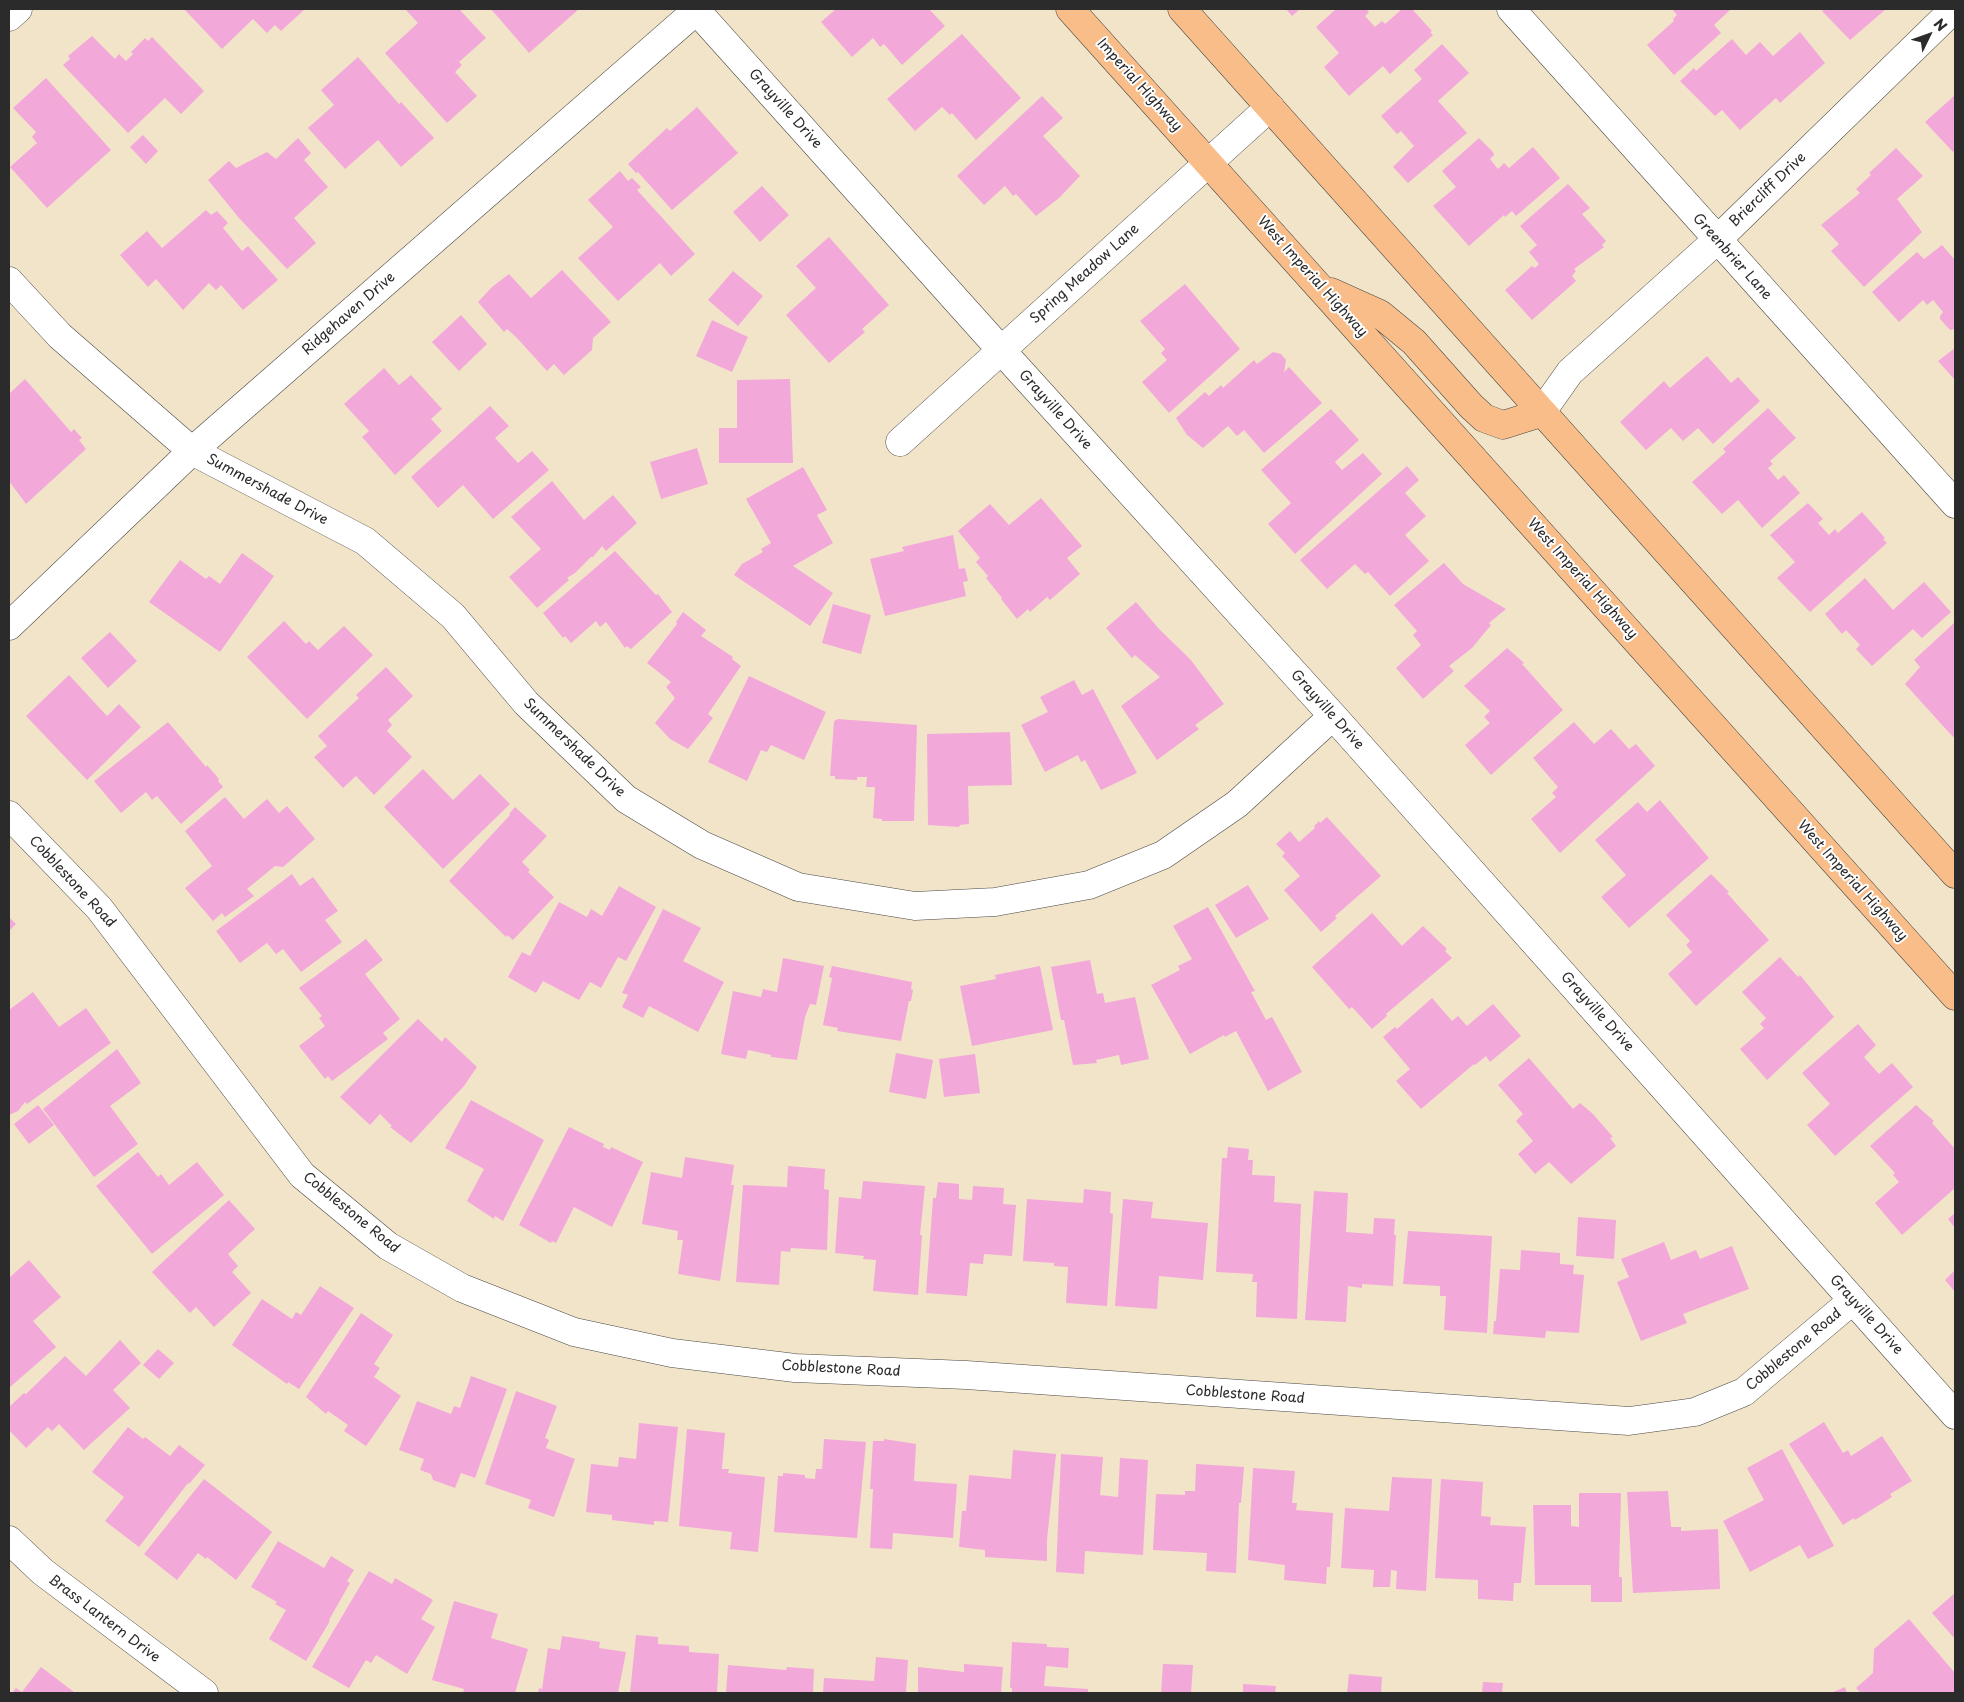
<!DOCTYPE html>
<html>
<head>
<meta charset="utf-8">
<style>
	body { margin:0 }
	#map { position:relative; width:1964px; height:1702px; overflow:hidden; background:#f2e4c9; font-family:"Playpen Sans",sans-serif }
	canvas { display:block }
	.frame { position:absolute; inset:0; border:10px solid #2b2b2b; pointer-events:none }
	.north { position:absolute; left:1904px; top:10px; width:50px; height:50px; -webkit-text-stroke:4px #fff; paint-order:stroke; rotate:48deg; font-size:14px; font-weight:700; line-height:20px; text-align:center; color:#2b2b2b }
	.north::after { content:''; display:block; margin:auto; width:18px; height:22px; background:#2b2b2b; clip-path:polygon(50% 0,100% 100%,50% 72%,0 100%) }
</style>
</head>
<body>
<div id="map">
<canvas width="1964" height="1702"></canvas>
<div class="frame"></div>
<div class="north">N</div>
</div>
<script>
const ctx = document.querySelector('canvas').getContext('2d');
ctx.lineJoin = 'round';
function fill(path, color) {
  ctx.fillStyle = color;
  ctx.fill(path, 'evenodd');
}
function toPath(rows) {
  const path = new Path2D();
  for (const r of rows) {
    path.moveTo(r[0], r[1]);
    for (let i = 2; i < r.length; i += 2) path.lineTo(r[i], r[i + 1]);
  }
  return path;
}
function trace(path, color, width, dash) {
  ctx.strokeStyle = color;
  ctx.lineWidth = width;
  ctx.lineCap = dash ? 'butt' : 'round';
  ctx.setLineDash(dash || []);
  ctx.stroke(path);
}
function drawText(font, color, halo, rows, align = 'center') {
  ctx.font = font + ' "Playpen Sans",sans-serif';
  ctx.lineWidth = 4;
  ctx.setLineDash([]);
  ctx.textBaseline = 'middle';
  ctx.strokeStyle = halo;
  ctx.fillStyle = color;
  for (const [text, x, y, turn = 0] of rows) {
    ctx.save();
    ctx.translate(x, y);
    ctx.rotate((+turn || 0) * Math.PI / 180);
    ctx.textAlign = isNaN(turn) ? turn : align;
    if (halo) ctx.strokeText(text, 0, 0);
    ctx.fillText(text, 0, 0);
    ctx.restore();
  }
}
const building = toPath([
	[184,9,305,9,281,31,275,25,267,33,253,19,222,49],
	[405,9,459,9,486,38,459,62,462,65,455,72,477,96,447,123,385,53,418,23],
	[491,9,579,9,529,53],
	[836,9,929,9,945,26,902,65,884,44,880,47,873,38,852,57,821,22],
	[1286,9,1300,9,1292,16],
	[1336,9,1366,9,1369,12,1365,16,1375,27,1382,21,1385,24,1402,9,1412,9,1432,31,1430,32,1433,35,1390,74,1383,66,1349,96,1324,67,1339,53,1316,27],
	[1672,9,1730,10,1714,25,1721,33,1674,75,1647,45,1674,21,1673,19,1677,15],
	[1825,9,1886,9,1850,40,1822,11],
	[1800,32,1825,63,1780,103,1776,98,1740,130,1722,110,1715,116,1680,81,1694,68,1696,71,1732,39,1746,55,1760,42,1773,56],
	[962,34,1021,98,976,140,952,113,950,115,942,107,915,131,887,99],
	[92,36,115,59,119,54,126,61,133,54,131,52,145,38,148,41,152,37,204,91,181,114,165,98,128,133,63,65,70,59,68,56],
	[1442,44,1469,73,1438,101,1467,133,1408,183,1393,167,1414,146,1401,131,1397,134,1381,116,1422,79,1414,70],
	[358,57,399,104,401,102,434,138,401,167,378,140,345,169,308,128,334,105,321,90],
	[46,78,111,150,47,208,10,167,37,143,32,137,36,132,13,108],
	[1955,95,1955,150,1953,152,1925,122],
	[1042,96,1063,118,1043,136,1080,176,1059,198,1036,216,1016,194,1013,196,1005,186,984,205,957,176],
	[697,107,738,153,672,210,638,172,636,173,628,164,667,128,670,131],
	[143,135,158,151,146,164,130,147],
	[298,138,311,153,304,160,328,187,294,218,316,243,287,269,239,218,208,180,229,161,236,168,267,152,276,159],
	[1479,138,1493,152,1494,155,1490,159,1498,169,1504,163,1509,168,1533,147,1560,178,1516,216,1512,211,1505,217,1504,215,1469,246,1433,206,1456,187,1442,171],
	[1896,148,1923,176,1897,199,1922,232,1864,287,1831,251,1839,244,1821,225,1860,193,1856,189,1871,175,1869,173],
	[620,171,628,181,632,178,641,187,637,190,695,254,671,276,660,263,618,301,578,258,613,227,588,200],
	[1568,184,1590,208,1582,214,1606,241,1602,245,1604,247,1574,269,1576,271,1572,276,1576,281,1532,320,1505,290,1532,266,1535,268,1539,264,1529,252,1537,245,1520,226],
	[762,186,789,215,760,242,733,212],
	[206,210,211,215,217,211,228,223,223,228,242,251,248,246,278,280,243,310,221,285,216,290,209,283,183,310,156,279,148,287,120,255,147,231,162,248],
	[829,237,889,305,862,329,865,332,829,363,786,315,816,288,796,266],
	[1942,245,1955,260,1955,329,1950,330,1940,319,1940,316,1943,312,1933,300,1927,305,1923,300,1899,322,1872,292,1917,252,1924,259],
	[562,270,611,322,593,338,592,350,564,375,554,364,547,371,516,337,507,329,504,332,478,302,492,287,509,274,531,298],
	[733,271,763,296,738,326,708,300],
	[1185,284,1240,349,1169,413,1142,382,1167,360,1161,353,1165,349,1140,321],
	[461,315,487,344,459,371,432,342],
	[712,320,748,337,732,372,696,356],
	[1955,348,1955,380,1938,361],
	[1273,352,1281,354,1286,360,1284,372,1289,367,1322,403,1264,453,1244,430,1237,436,1228,426,1203,448,1187,435,1176,418,1205,392,1209,396,1221,385,1223,388,1254,360,1257,364],
	[1707,356,1731,383,1738,377,1760,401,1713,444,1698,428,1683,441,1671,428,1646,450,1620,422,1664,381,1670,388],
	[384,368,399,385,411,375,442,409,431,419,442,431,395,475,362,437,369,431,344,404],
	[25,379,71,432,74,429,82,438,79,440,86,449,26,504,9,481,9,394],
	[790,379,793,463,719,463,719,428,737,428,737,380],
	[490,406,509,426,495,438,518,463,532,451,549,470,493,519,463,485,438,508,411,477],
	[1768,408,1796,438,1770,461,1773,464,1768,468,1778,480,1784,475,1800,493,1762,528,1738,500,1722,514,1692,482,1726,452,1723,449],
	[1331,409,1359,440,1335,462,1342,470,1363,453,1382,474,1295,554,1268,524,1291,503,1261,470],
	[697,448,708,484,661,499,650,462],
	[1407,466,1419,480,1405,493,1426,516,1405,535,1429,561,1390,596,1368,572,1365,574,1355,564,1327,589,1300,560],
	[803,467,827,510,817,515,833,543,793,566,833,593,810,626,734,575,742,564,763,552,761,549,771,543,746,499],
	[552,481,584,520,613,495,637,523,606,551,602,546,593,557,591,557,575,573,567,578,569,580,537,608,509,577,541,549,511,517],
	[1041,498,1082,546,1067,558,1080,574,1050,600,1047,597,1030,612,1028,609,1017,619,1001,599,1002,598,986,578,988,576,976,562,980,558,958,531,990,504,1009,525],
	[1808,503,1823,519,1818,523,1829,535,1835,529,1838,533,1862,512,1885,538,1883,539,1887,543,1810,612,1777,578,1795,562,1770,535],
	[953,535,959,569,965,568,968,581,963,582,966,596,885,616,870,559,904,551,902,547],
	[615,551,656,595,658,594,672,612,631,649,627,646,625,648,606,622,600,627,596,621,571,643,565,636,563,638,543,613],
	[242,553,274,576,220,652,149,602,180,560,206,579,209,576,220,584],
	[1444,563,1463,584,1506,609,1489,623,1491,625,1472,648,1449,666,1454,671,1423,699,1396,668,1421,645,1413,635,1417,631,1394,605],
	[1865,578,1893,610,1924,582,1951,612,1922,638,1913,629,1872,666,1856,649,1860,645,1846,630,1842,634,1825,614],
	[1136,602,1159,629,1190,659,1224,704,1195,725,1199,729,1157,760,1121,706,1160,677,1135,655,1132,658,1106,628],
	[833,604,871,615,861,654,822,643],
	[683,612,706,630,701,636,733,657,732,659,741,666,708,714,713,718,688,749,670,739,655,723,675,698,666,687,671,682,647,663,677,624,676,622],
	[284,621,306,644,309,641,318,650,344,626,373,655,307,719,247,657],
	[1955,622,1955,735,1953,737,1905,684,1920,667,1914,660],
	[110,632,137,661,108,688,81,658],
	[1507,648,1524,663,1522,664,1563,710,1491,775,1465,745,1490,723,1484,717,1490,711,1464,686],
	[386,667,413,696,388,720,392,725,387,731,412,757,374,795,356,776,343,788,314,757,327,746,318,736,359,698,356,695],
	[69,675,107,716,119,704,141,727,87,780,26,716],
	[749,676,826,712,804,760,771,745,767,752,761,750,747,781,708,762],
	[1074,680,1082,695,1093,689,1137,773,1101,790,1085,760,1081,762,1078,755,1045,772,1021,725,1048,712,1040,697],
	[838,719,917,725,914,821,882,821,882,819,873,818,875,787,866,787,867,777,857,777,857,780,835,779,835,776,830,776,834,721],
	[168,722,206,767,207,765,219,779,218,781,223,787,181,824,157,796,152,800,146,792,121,813,94,781],
	[1574,722,1594,744,1611,729,1629,749,1636,744,1655,766,1560,853,1531,819,1556,797,1552,793,1558,787,1533,758],
	[1010,732,1012,785,968,786,969,824,960,825,959,827,928,825,927,734],
	[423,769,453,800,480,774,510,804,443,869,384,807],
	[225,797,244,819,267,799,279,813,287,806,315,839,283,867,275,866,247,889,254,896,225,917,222,913,213,921,185,888,212,866,185,831],
	[1660,800,1709,858,1629,928,1601,897,1626,875,1595,840,1638,802,1647,812],
	[515,807,547,836,522,862,530,870,528,872,554,897,513,940,507,935,506,937,449,881,510,815,509,814],
	[1327,817,1381,876,1335,916,1337,918,1321,932,1284,890,1300,876,1282,856,1285,853,1276,844,1290,831,1299,842,1315,828,1314,826,1319,821,1320,823],
	[292,874,300,886,313,877,338,911,325,920,342,942,301,972,283,949,276,954,267,943,240,963,216,931],
	[1711,874,1729,892,1727,893,1769,940,1696,1006,1668,974,1692,952,1686,945,1690,941,1666,915],
	[1248,885,1269,919,1236,938,1215,905],
	[619,886,656,907,626,961,618,957,601,988,590,982,579,1000,543,981,536,993,508,977,522,952,530,956,559,902,587,917,591,909,602,916],
	[1208,907,1255,991,1251,992,1266,1020,1272,1017,1302,1072,1268,1091,1236,1031,1225,1037,1224,1035,1190,1054,1151,985,1180,970,1178,966,1192,959,1173,926],
	[663,909,701,928,683,961,724,982,698,1032,649,1006,643,1018,622,1007,628,995,622,993],
	[1372,913,1402,946,1423,926,1447,949,1445,951,1452,958,1386,1014,1387,1016,1372,1029,1352,1007,1349,1009,1312,967],
	[9,917,16,924,9,931],
	[366,939,383,960,365,974,400,1019,383,1033,388,1039,332,1081,328,1076,325,1079,299,1046,325,1026,319,1018,322,1016,299,988],
	[1780,957,1798,977,1800,975,1834,1017,1767,1080,1740,1049,1764,1028,1760,1024,1766,1018,1742,992],
	[783,958,824,966,816,1005,810,1004,805,1017,797,1060,771,1057,771,1055,748,1050,746,1059,721,1054,733,991,761,997,763,989,777,992],
	[1090,960,1097,994,1103,993,1105,1003,1135,997,1149,1059,1121,1065,1119,1055,1096,1060,1097,1063,1073,1065,1064,1020,1061,1020,1051,967],
	[832,966,912,982,911,989,913,990,911,1001,909,1001,901,1041,837,1031,838,1028,823,1025,832,978,829,977],
	[1040,966,1053,1030,972,1046,960,986,996,979,995,975],
	[33,992,59,1027,86,1008,111,1043,27,1104,25,1102,18,1111,9,1115,9,1010],
	[1432,998,1452,1021,1458,1016,1467,1026,1493,1004,1521,1036,1490,1062,1486,1056,1475,1065,1474,1064,1421,1109,1396,1081,1410,1069,1383,1037,1395,1027,1397,1029],
	[418,1019,442,1042,445,1037,477,1067,464,1086,411,1143,390,1127,392,1126,380,1114,370,1125,340,1097],
	[1858,1024,1876,1045,1864,1057,1879,1074,1892,1063,1913,1087,1835,1156,1807,1125,1830,1104,1802,1073],
	[117,1049,141,1083,110,1106,138,1144,94,1177,43,1109],
	[896,1053,933,1060,926,1099,889,1092],
	[975,1054,980,1093,944,1097,939,1059],
	[1529,1058,1573,1109,1580,1103,1593,1114,1613,1137,1610,1138,1616,1146,1571,1184,1549,1162,1535,1174,1518,1154,1533,1141,1516,1121,1523,1114,1498,1085],
	[471,1100,544,1140,503,1221,495,1216,494,1219,467,1201,484,1169,445,1148],
	[38,1105,54,1125,29,1144,14,1124],
	[1916,1105,1934,1121,1932,1123,1955,1149,1955,1188,1902,1235,1875,1203,1899,1182,1893,1175,1895,1173,1870,1146],
	[569,1127,604,1144,603,1147,610,1150,611,1147,643,1162,612,1227,574,1207,556,1243,552,1241,551,1243,519,1225],
	[1228,1147,1249,1149,1248,1160,1253,1160,1252,1175,1275,1176,1274,1202,1301,1204,1297,1319,1256,1317,1257,1282,1252,1282,1253,1274,1216,1272,1222,1158,1227,1158],
	[138,1152,158,1177,161,1174,169,1185,197,1162,224,1195,152,1254,96,1186],
	[685,1157,734,1165,731,1185,734,1185,720,1281,678,1274,683,1240,677,1240,678,1231,642,1224,651,1172,682,1178],
	[788,1166,825,1169,824,1189,829,1190,827,1250,791,1248,790,1252,781,1251,779,1285,736,1282,743,1185,787,1187],
	[863,1181,925,1186,920,1235,922,1235,918,1295,873,1291,876,1260,863,1259,864,1256,835,1253,839,1197,861,1199],
	[938,1182,959,1184,959,1199,972,1200,973,1186,1004,1188,1003,1204,1016,1205,1012,1256,984,1254,983,1264,970,1263,967,1296,926,1293,933,1198,936,1198],
	[1084,1189,1111,1192,1110,1213,1113,1214,1107,1306,1066,1303,1068,1267,1054,1266,1054,1263,1023,1261,1027,1199,1083,1203],
	[1314,1191,1348,1193,1346,1232,1373,1234,1374,1218,1395,1219,1394,1235,1396,1235,1393,1286,1362,1284,1362,1288,1348,1286,1346,1322,1305,1320],
	[1123,1199,1153,1202,1151,1218,1208,1223,1203,1280,1159,1276,1157,1309,1115,1306],
	[229,1200,255,1229,228,1254,238,1266,232,1272,251,1293,214,1327,196,1307,190,1313,152,1272],
	[1955,1213,1955,1228,1948,1219],
	[1578,1217,1616,1220,1614,1259,1576,1256],
	[1408,1231,1492,1236,1487,1333,1444,1330,1446,1296,1440,1296,1440,1286,1403,1284],
	[1664,1242,1671,1260,1696,1250,1700,1259,1732,1246,1749,1289,1683,1314,1687,1323,1641,1341,1617,1282,1629,1277,1621,1259],
	[1521,1250,1560,1253,1560,1264,1574,1265,1573,1274,1584,1275,1579,1333,1546,1331,1545,1338,1493,1334,1494,1321,1496,1321,1500,1269,1520,1270],
	[29,1260,61,1297,33,1321,56,1347,9,1388,9,1278],
	[1955,1270,1955,1292,1945,1280],
	[320,1286,354,1308,299,1389,288,1382,287,1384,232,1345,262,1299,292,1319,296,1312,301,1315],
	[361,1313,393,1335,374,1364,380,1368,374,1377,401,1396,366,1446,344,1431,348,1425,328,1411,326,1414,306,1397],
	[120,1340,141,1363,113,1390,130,1408,84,1450,59,1424,52,1431,48,1427,26,1448,9,1430,9,1407,24,1393,26,1394,65,1356,86,1376],
	[158,1349,174,1363,159,1379,143,1365],
	[471,1376,507,1389,475,1478,461,1473,455,1488,433,1480,431,1474,420,1470,424,1459,399,1450,417,1401,451,1414,454,1406,460,1408],
	[516,1391,557,1406,545,1438,549,1440,546,1448,575,1459,554,1517,528,1508,531,1500,485,1484],
	[1824,1422,1843,1453,1848,1450,1851,1456,1882,1436,1912,1481,1890,1494,1892,1497,1855,1520,1854,1518,1843,1525,1789,1444],
	[639,1423,678,1427,668,1522,654,1521,654,1525,612,1520,612,1515,586,1512,591,1464,618,1467,619,1457,636,1459],
	[128,1427,143,1439,145,1437,170,1456,179,1445,205,1465,189,1484,188,1483,139,1547,105,1521,124,1497,92,1472],
	[687,1429,725,1433,722,1469,729,1469,728,1473,765,1477,758,1552,730,1549,732,1532,679,1526],
	[824,1439,866,1442,857,1538,774,1532,778,1476,783,1476,783,1473,805,1475,805,1478,815,1479,816,1469,822,1469],
	[884,1439,916,1444,914,1481,957,1484,953,1538,893,1533,892,1549,870,1548,873,1489,870,1489,873,1441,884,1441],
	[1782,1449,1834,1546,1808,1559,1800,1545,1750,1572,1723,1521,1764,1500,1747,1468],
	[1013,1450,1056,1454,1047,1540,1047,1561,985,1557,985,1550,959,1547,962,1511,966,1511,969,1475,1011,1479],
	[1061,1454,1103,1457,1100,1495,1118,1497,1120,1458,1148,1460,1143,1555,1085,1551,1084,1574,1056,1572],
	[1196,1464,1244,1467,1241,1503,1239,1503,1236,1573,1206,1571,1207,1553,1153,1550,1156,1494,1185,1495,1185,1491,1195,1491],
	[1253,1468,1295,1471,1292,1503,1297,1503,1296,1510,1333,1513,1330,1567,1327,1567,1326,1584,1284,1580,1285,1565,1248,1560],
	[1392,1477,1432,1479,1426,1591,1396,1589,1397,1571,1391,1570,1390,1587,1373,1587,1374,1570,1341,1568,1345,1508,1389,1511],
	[204,1479,272,1532,236,1580,207,1557,206,1559,198,1553,177,1580,144,1554],
	[1441,1479,1483,1482,1481,1516,1491,1517,1490,1525,1526,1527,1521,1583,1514,1583,1513,1601,1478,1599,1478,1580,1435,1578],
	[1668,1491,1671,1527,1681,1527,1681,1531,1718,1529,1720,1589,1633,1593,1627,1492],
	[1579,1493,1621,1493,1619,1577,1622,1577,1622,1602,1591,1602,1591,1585,1535,1585,1533,1505,1571,1505,1571,1526,1579,1527],
	[278,1541,324,1568,331,1556,354,1570,347,1581,350,1583,329,1620,330,1621,306,1661,269,1639,286,1610,275,1604,277,1602,251,1587],
	[369,1571,392,1584,395,1578,433,1600,421,1619,435,1627,407,1674,376,1655,371,1663,366,1660,349,1688,312,1667],
	[1955,1593,1955,1639,1932,1613],
	[454,1601,498,1614,491,1638,528,1649,515,1693,463,1693,464,1689,432,1680],
	[1909,1619,1955,1673,1955,1693,1861,1693,1856,1688,1873,1673,1874,1649],
	[636,1635,658,1637,658,1644,689,1646,689,1652,719,1654,717,1693,630,1693],
	[562,1636,600,1642,599,1648,626,1652,618,1693,538,1693,539,1688,542,1689,548,1648,560,1650],
	[1012,1642,1047,1644,1047,1647,1069,1648,1068,1668,1046,1666,1044,1686,1088,1689,1088,1693,1012,1693,1012,1688,1010,1688],
	[876,1657,908,1660,906,1693,823,1693,824,1678,874,1681],
	[964,1664,1003,1667,1001,1693,918,1693,918,1667,964,1672],
	[1163,1664,1193,1665,1191,1693,1161,1693],
	[728,1665,786,1670,787,1667,814,1669,813,1693,726,1693],
	[41,1667,74,1692,73,1693,12,1693,16,1688,22,1692],
	[1349,1674,1382,1677,1381,1693,1347,1693],
	[1483,1682,1503,1683,1502,1693,1482,1693],
	[1243,1684,1276,1686,1275,1693,1243,1693],
	[1845,1687,1847,1693,1831,1693]
]);
const minor = toPath([
	[695,9,1001,350,1333,716,1955,1415],
	[1511,9,1955,504],
	[9,17,18,9],
	[9,281,60,336,192,451,365,541,453,616,526,703,626,799,702,845,798,887,915,906,995,902,1089,885,1163,855,1237,804,1333,716],
	[1541,413,1570,372,1717,240,1954,9],
	[900,442,1270,107],
	[9,626,192,451,697,10],
	[9,815,99,908,302,1175,388,1246,462,1288,574,1332,672,1353,795,1368,966,1375,1629,1421,1695,1412,1744,1392,1853,1300],
	[9,1540,43,1572,204,1693]
]);
const major = toPath([
	[1070,9,1955,996],
	[1182,9,1955,874],
	[1331,292,1380,314,1414,342,1471,406,1484,418,1503,425,1541,413]
]);
const streetNames = [
	["Imperial Highway",1139,85,48],
	["Grayville Drive",785,109,48],
	["Briercliff Drive",1768,190,-44],
	["Greenbrier Lane",1732,257,48],
	["Spring Meadow Lane",1085,274,-42],
	["West Imperial Highway",1312,277,48],
	["Ridgehaven Drive",349,314,-41],
	["Grayville Drive",1055,410,48],
	["Summershade Drive",267,490,28],
	["West Imperial Highway",1582,579,48],
	["Grayville Drive",1327,710,48],
	["Summershade Drive",574,748,44],
	["West Imperial Highway",1852,881,48],
	["Cobblestone Road",72,882,47],
	["Grayville Drive",1597,1012,48],
	["Cobblestone Road",351,1213,39],
	["Grayville Drive",1866,1315,48],
	["Cobblestone Road",1794,1350,-40],
	["Cobblestone Road",841,1369,3],
	["Cobblestone Road",1245,1395,4],
	["Brass Lantern Drive",104,1619,37]
];
fill(building, '#f3a8da');
trace(minor, '#494743', 29);
trace(major, '#494743', 29);
trace(minor, '#fff', 28);
trace(major, '#f8bd89', 28);
drawText('14px', '#2b2b2b', '#fff', streetNames);
</script>
</body>
</html>
